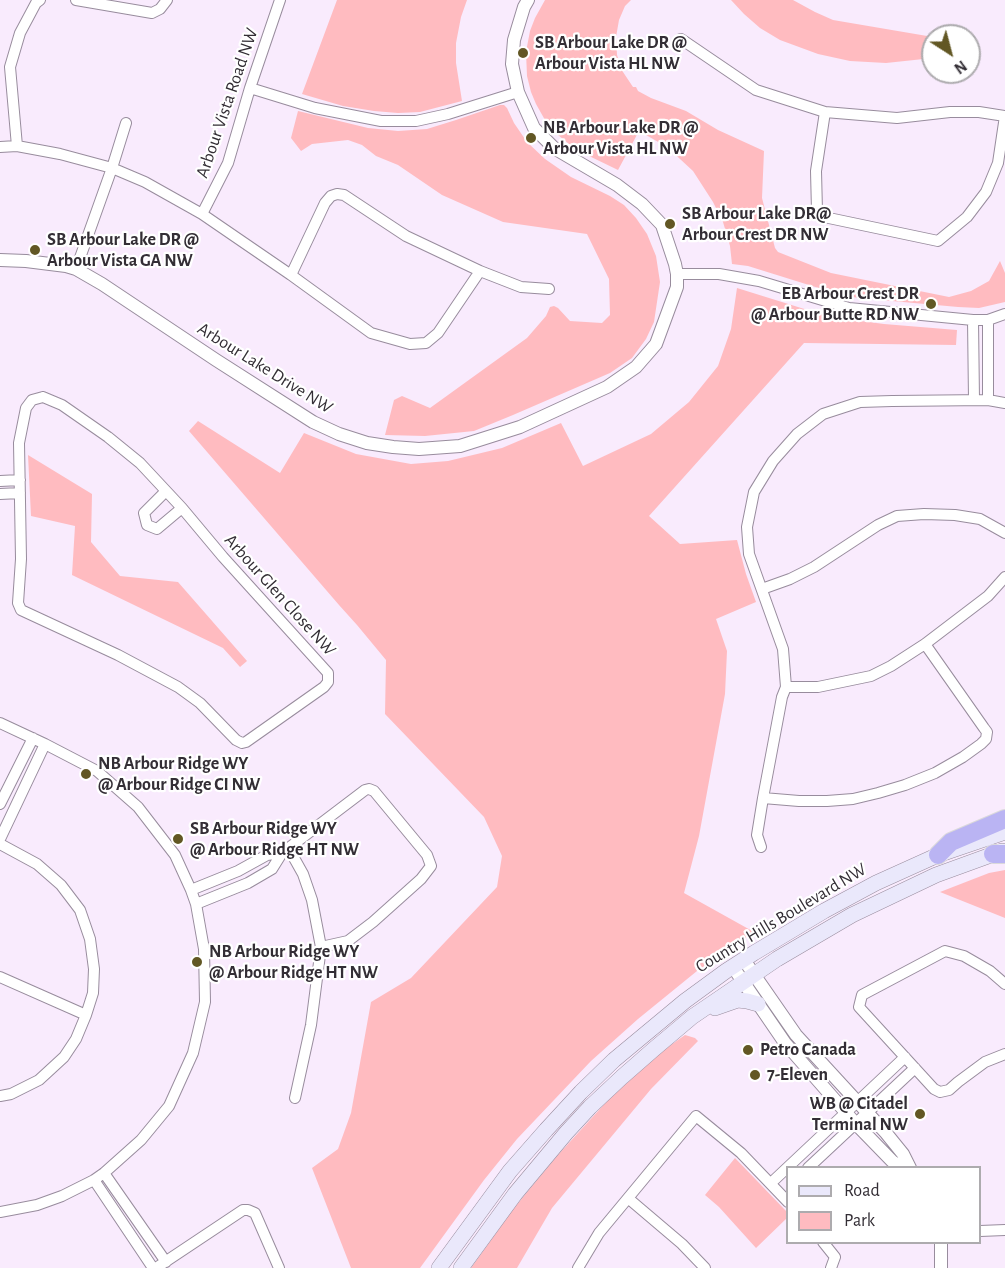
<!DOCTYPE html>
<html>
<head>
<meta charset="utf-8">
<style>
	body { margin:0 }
	#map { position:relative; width:1005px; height:1268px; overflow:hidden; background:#f9ebfd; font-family:"Alegreya Sans",sans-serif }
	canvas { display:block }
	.legend { position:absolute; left:786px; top:1166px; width:195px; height:78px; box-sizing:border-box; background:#fff; border:2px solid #adabae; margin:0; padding:8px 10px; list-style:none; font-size:18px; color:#332e35 }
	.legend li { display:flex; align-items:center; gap:12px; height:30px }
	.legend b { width:30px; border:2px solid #adabae }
	.north { position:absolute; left:921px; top:24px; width:60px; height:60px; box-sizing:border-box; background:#fff; border:2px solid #adabae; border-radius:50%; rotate:144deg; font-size:16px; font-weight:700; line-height:24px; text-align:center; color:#332e35 }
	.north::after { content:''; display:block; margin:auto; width:21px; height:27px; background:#625724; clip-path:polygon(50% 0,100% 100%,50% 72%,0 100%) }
</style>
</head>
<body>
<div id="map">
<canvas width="1005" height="1268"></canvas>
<ul class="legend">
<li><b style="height:8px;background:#eae8fb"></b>Road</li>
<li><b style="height:16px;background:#ffbbc0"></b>Park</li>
</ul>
<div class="north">N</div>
</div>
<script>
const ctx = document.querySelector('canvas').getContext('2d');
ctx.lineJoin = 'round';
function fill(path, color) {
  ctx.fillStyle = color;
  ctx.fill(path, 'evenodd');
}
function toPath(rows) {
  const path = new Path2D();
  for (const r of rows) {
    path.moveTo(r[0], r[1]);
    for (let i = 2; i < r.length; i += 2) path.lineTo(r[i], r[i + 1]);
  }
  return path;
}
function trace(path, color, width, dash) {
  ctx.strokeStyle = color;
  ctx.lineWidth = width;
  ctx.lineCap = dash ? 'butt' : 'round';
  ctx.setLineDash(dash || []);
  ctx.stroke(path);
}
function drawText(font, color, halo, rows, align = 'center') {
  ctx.font = font + ' "Alegreya Sans",sans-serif';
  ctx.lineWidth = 4.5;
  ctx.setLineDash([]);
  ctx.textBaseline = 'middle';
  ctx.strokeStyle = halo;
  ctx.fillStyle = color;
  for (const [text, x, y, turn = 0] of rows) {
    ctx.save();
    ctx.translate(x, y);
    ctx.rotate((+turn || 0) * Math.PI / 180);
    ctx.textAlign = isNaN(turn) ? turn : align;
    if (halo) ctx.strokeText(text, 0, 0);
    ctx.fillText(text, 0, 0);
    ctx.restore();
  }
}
const green = toPath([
	[337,0,467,0,461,17,456,43,456,63,462,101,420,112,398,113,374,111,343,106,302,94],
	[545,0,631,0,625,6,619,20,616,37,617,55,623,72,633,87,636,87,638,91,651,98,686,111,718,130,764,151,762,198,775,248,778,252,831,273,949,297,971,291,989,281,1000,261,1005,273,1005,302,979,308,958,307,859,298,841,295,748,266,732,264,730,246,723,222,713,202,693,171,667,147,639,131,618,170,587,155,569,144,558,135,545,120,536,104,531,92,527,76,526,52,530,31,535,18],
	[731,0,793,0,815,12,833,20,933,37,933,58,886,63,850,61,818,54,780,40,760,28,744,14],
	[500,105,504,105,507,108,514,123,527,142,545,159,571,177,610,196,624,205,636,218,647,234,656,256,660,282,654,322,646,339,632,358,610,373,513,415,474,431,425,436,385,435,394,400,402,396,430,408,527,338,546,316,550,307,554,306,558,308,570,321,602,323,610,315,609,279,587,234,503,222,442,195,398,165,376,156,362,145,348,140,312,144,301,151,291,138,298,111,368,128,398,131,427,129,456,120],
	[737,288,830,317,884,324,957,330,956,345,804,343,649,516,680,544,737,540,746,574,756,602,716,619,727,651,725,694,699,836,684,893,754,932,697,971,638,1019,591,1061,517,1139,484,1180,420,1268,351,1268,312,1168,338,1149,351,1113,371,1002,411,978,497,887,502,856,484,817,385,714,386,660,357,625,339,605,189,431,198,421,280,473,304,433,356,454,411,464,448,461,502,448,561,423,583,466,651,434,689,402,718,366,731,329],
	[28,455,92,494,91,542,120,576,178,582,247,661,240,667,223,648,72,575,75,526,31,516],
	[1005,870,1005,918,940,892,989,873],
	[685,1035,695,1038,698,1041,651,1089,552,1208,517,1268,471,1268,514,1208,557,1156,609,1099,661,1052],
	[735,1158,787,1212,787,1218,756,1248,719,1207,705,1195]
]);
const minor = toPath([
	[76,0,152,13,160,9,167,0],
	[681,39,756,90,825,112],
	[250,88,315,108,381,121,416,121,448,114,518,92],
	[825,112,897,118,950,112,979,112,1005,116,998,163,986,192,967,217,938,241,824,217,817,211,816,171,825,112],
	[17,146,10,67,20,33,36,3,40,0],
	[0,147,17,146,60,154,112,168,145,182,202,214,228,163,250,88,280,0],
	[202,214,291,275,371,333,410,344,426,343,438,333,480,271],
	[76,269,112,168,126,123],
	[677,274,719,274,759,281,849,308,973,320,988,320,1005,314],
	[291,275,325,203,331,196,337,194,344,195,406,236,480,271,521,287,549,289],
	[973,320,974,400],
	[43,397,62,405,108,437,140,463,182,508,223,557,328,673,328,682,324,687,246,742,242,743,236,740,200,703,178,687,118,655,21,610,18,603,21,559,19,443,26,408,32,400,43,397],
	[988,400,988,320],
	[1005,403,988,400,892,401,860,402,823,414,797,434,773,461,754,492,747,527,749,554,783,649,786,687,818,687,871,676,891,666,925,644,988,596,1005,577],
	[0,481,20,480],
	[166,491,144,513,147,525,157,529,182,508],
	[0,494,20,493],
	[762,589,790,579,814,567,878,525,897,516,924,514,955,515,980,519,1005,533],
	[786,687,782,697,763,798,799,801,827,801,853,799,878,793,905,785,935,773,963,757,981,744,986,739,987,732,984,728,925,644],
	[0,723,45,744,97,771,138,807,175,855,191,890,196,904,204,949,205,1002,193,1053,169,1106,141,1140,104,1173,94,1180,62,1196,37,1205,0,1212],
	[0,804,33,738],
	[0,839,45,744],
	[0,844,37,864,61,885,80,910,90,939,94,969,93,993,86,1015,76,1039,64,1057,39,1080,11,1094,0,1096],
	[761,847,757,835,763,798],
	[289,849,303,874,312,900,321,947,311,1025,295,1098],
	[191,890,238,871,267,855,282,853],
	[196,904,248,883,272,869,282,853,365,790,369,789,374,791,427,855,431,866,421,879,373,922,348,941,321,947],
	[0,977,86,1015],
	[1005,984,990,971,964,956,945,951,862,995,859,1007,934,1089,940,1092,949,1090,958,1082,985,1062,1005,1054],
	[808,1168,915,1068],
	[104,1173,166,1262],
	[94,1180,153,1268],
	[771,1183,905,1057],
	[629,1199,682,1244,705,1268],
	[980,1231,1005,1230],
	[823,1242,835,1257,831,1268],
	[156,1268,243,1210,248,1210,255,1213,279,1268],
	[578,1268,599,1233,696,1116,741,1153,788,1202]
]);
const tertiary = toPath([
	[0,260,26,261,66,266,76,269,102,284,216,360,313,422,339,434,367,443,393,447,419,449,460,446,520,427,607,387,636,367,656,344,677,287,677,274,675,264,662,225,642,204,617,185,554,148,534,128,518,92,512,64,514,40,524,7,528,0],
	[744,960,796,1035,886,1133,903,1154,910,1168],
	[733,967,785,1043,856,1124,892,1161,903,1168],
	[941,1242,941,1268]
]);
const secondary = toPath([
	[715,1008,738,1000,747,1001,758,1004],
	[439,1268,510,1171,546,1130,581,1092,614,1060,685,1001,726,971,754,953,824,911,876,883,938,855,1005,832],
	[461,1268,515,1194,566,1133,590,1107,622,1077,654,1049,692,1017,777,959,852,915,936,875,1002,851]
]);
const motorway = toPath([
	[993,854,1005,854],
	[938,855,951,842,1005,819]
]);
const markers = [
	[523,53,6,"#625724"],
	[531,138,6,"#625724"],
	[670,224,6,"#625724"],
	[35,250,6,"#625724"],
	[931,304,6,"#625724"],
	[86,774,6,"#625724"],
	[178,839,6,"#625724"],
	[197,962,6,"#625724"],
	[748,1050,6,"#625724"],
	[755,1075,6,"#625724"],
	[920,1114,6,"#625724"]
];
const poiNames = [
	["SB Arbour Lake DR @",535,43],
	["Arbour Vista HL NW",535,64],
	["NB Arbour Lake DR @",543,128],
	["Arbour Vista HL NW",543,149],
	["SB Arbour Lake DR@",682,214],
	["Arbour Crest DR NW",682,235],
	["SB Arbour Lake DR @",47,240],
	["Arbour Vista GA NW",47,261],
	["EB Arbour Crest DR",919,294,"right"],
	["@ Arbour Butte RD NW",919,315,"right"],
	["NB Arbour Ridge WY",98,764],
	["@ Arbour Ridge CI NW",98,785],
	["SB Arbour Ridge WY",190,829],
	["@ Arbour Ridge HT NW",190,850],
	["NB Arbour Ridge WY",209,952],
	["@ Arbour Ridge HT NW",209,973],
	["Petro Canada",760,1050],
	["7-Eleven",767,1075],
	["WB @ Citadel",908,1104,"right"],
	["Terminal NW",908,1125,"right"]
];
const streetNames = [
	["Arbour Vista Road NW",227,103,-71],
	["Arbour Lake Drive NW",265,368,32],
	["Arbour Glen Close NW",280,595,48],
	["Country Hills Boulevard NW",781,918,-31]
];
fill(green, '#ffbbc0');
trace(minor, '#988c9d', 12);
trace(tertiary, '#988c9d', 14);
trace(secondary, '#988c9d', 16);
trace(motorway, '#dad9db', 20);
trace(minor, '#fff', 10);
trace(tertiary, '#fff', 12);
trace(secondary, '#eae8fb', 15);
trace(motorway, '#bab4f3', 18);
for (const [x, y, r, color] of markers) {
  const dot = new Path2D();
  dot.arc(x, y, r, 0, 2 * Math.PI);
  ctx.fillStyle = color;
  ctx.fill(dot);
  trace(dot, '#fff', 2);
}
drawText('bold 18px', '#332e35', '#fff', poiNames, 'left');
drawText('18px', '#332e35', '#fff', streetNames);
</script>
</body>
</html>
